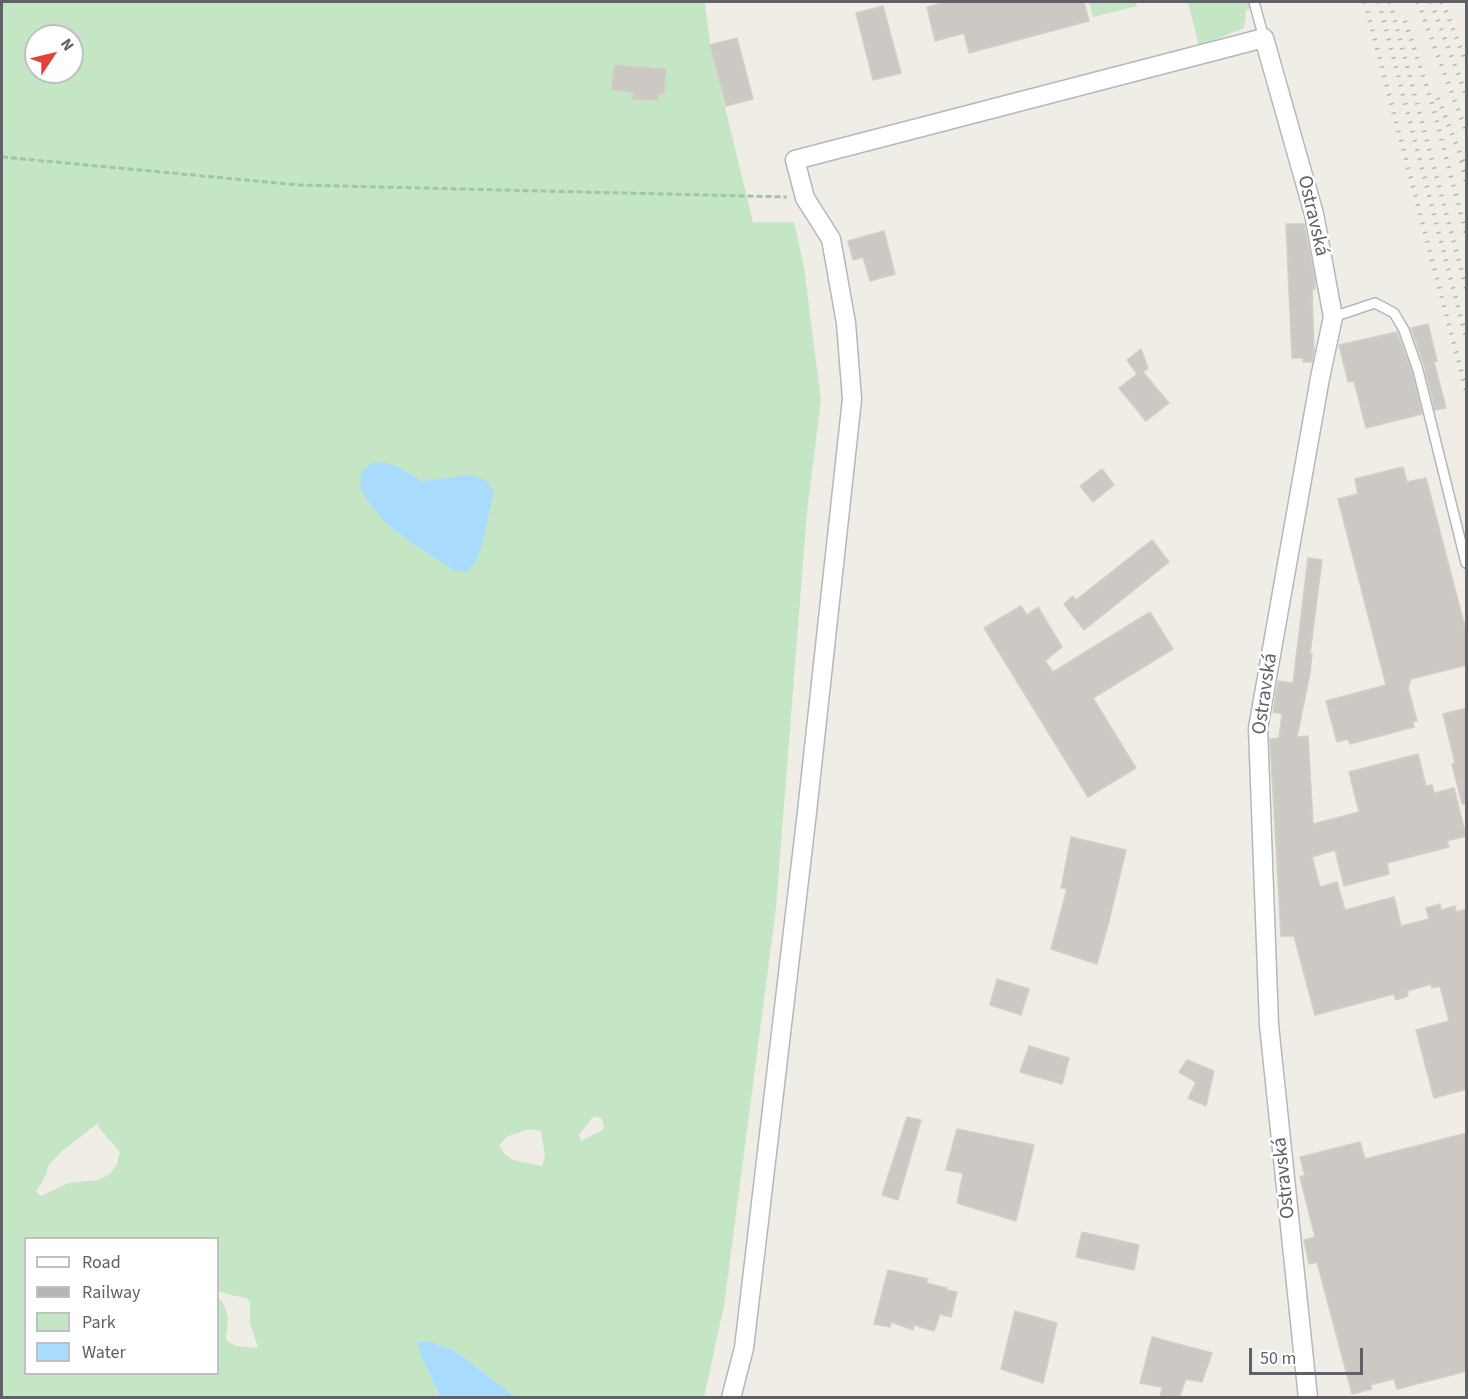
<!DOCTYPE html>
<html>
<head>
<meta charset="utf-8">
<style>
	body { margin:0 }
	#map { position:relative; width:1468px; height:1399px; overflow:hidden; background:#f0ede7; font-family:"Source Sans 3",sans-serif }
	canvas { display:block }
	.frame { position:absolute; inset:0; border:3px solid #5e6266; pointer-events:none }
	.legend { position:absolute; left:24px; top:1237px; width:195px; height:138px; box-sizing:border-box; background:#fff; border:2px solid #bfc0c2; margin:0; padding:8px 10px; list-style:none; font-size:18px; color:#5e6266 }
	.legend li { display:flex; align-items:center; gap:12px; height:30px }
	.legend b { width:30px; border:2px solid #bfc0c2 }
	.north { position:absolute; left:24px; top:24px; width:60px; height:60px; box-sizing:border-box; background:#fff; border:2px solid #bfc0c2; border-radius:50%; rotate:55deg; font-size:16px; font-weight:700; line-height:24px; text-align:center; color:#5e6266 }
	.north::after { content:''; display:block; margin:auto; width:21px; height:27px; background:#e53f37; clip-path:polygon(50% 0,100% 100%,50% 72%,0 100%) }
	.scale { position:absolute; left:1249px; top:1348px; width:114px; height:27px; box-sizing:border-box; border:3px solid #5e6266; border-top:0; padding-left:8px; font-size:18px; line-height:21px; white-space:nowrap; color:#5e6266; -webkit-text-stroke:4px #fff; paint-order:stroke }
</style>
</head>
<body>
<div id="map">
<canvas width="1468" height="1399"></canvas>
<div class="frame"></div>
<ul class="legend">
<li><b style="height:8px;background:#fff"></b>Road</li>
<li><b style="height:8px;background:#b5b6b6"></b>Railway</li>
<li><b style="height:16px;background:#c5e6c4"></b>Park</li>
<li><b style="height:16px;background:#a9dbfd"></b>Water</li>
</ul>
<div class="north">N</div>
<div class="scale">50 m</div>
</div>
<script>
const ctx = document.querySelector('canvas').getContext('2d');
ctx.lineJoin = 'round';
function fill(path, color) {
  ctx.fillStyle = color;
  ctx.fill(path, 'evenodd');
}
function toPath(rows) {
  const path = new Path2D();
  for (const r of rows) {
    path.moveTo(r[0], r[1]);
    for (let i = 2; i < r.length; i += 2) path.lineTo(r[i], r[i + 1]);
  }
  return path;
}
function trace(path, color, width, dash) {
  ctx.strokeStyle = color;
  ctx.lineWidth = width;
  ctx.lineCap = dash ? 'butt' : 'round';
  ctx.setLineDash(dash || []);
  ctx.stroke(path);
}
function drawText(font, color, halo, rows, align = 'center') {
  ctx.font = font + ' "Source Sans 3",sans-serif';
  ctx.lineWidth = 5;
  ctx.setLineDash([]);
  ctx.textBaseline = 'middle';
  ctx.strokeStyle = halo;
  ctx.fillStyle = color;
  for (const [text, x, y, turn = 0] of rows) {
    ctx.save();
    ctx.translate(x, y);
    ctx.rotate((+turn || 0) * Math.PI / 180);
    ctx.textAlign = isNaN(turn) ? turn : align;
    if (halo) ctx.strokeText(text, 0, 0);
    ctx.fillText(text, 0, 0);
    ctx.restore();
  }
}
const green = toPath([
	[2,2,705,2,710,45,753,222,794,222,804,267,821,400,807,512,776,908,724,1306,704,1397,516,1397,455,1351,422,1358,440,1397,2,1398],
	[36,36,72,36,72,72,36,72],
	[397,466,422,481,431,481,453,570,407,540,385,523,368,502],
	[594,1116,601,1118,604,1125,603,1130,581,1141,579,1135],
	[98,1123,100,1129,120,1152,117,1164,111,1173,98,1180,68,1183,41,1196,36,1192,46,1175,48,1166,61,1152],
	[529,1129,541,1131,545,1156,542,1166,513,1160,505,1154,499,1146,506,1137],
	[26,1238,218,1238,218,1291,235,1296,246,1298,250,1302,250,1323,258,1348,236,1346,226,1340,228,1317,223,1302,218,1298,218,1374,26,1374],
	[1089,2,1136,2,1137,6,1093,17],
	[1188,2,1254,2,1254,4,1246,11,1244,28,1199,46]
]);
const water = toPath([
	[382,462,397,466,422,481,470,475,485,480,494,491,482,546,475,563,466,572,453,570,407,540,385,523,368,502,360,488,362,472,370,464],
	[418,1342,431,1342,455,1351,516,1397,440,1397,422,1358]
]);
const building = toPath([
	[946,2,1084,2,1089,21,969,53,964,33,935,41,927,7,946,2],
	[883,6,901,73,873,80,856,13,883,6],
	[737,38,753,99,726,106,710,45,737,38],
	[614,65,666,69,664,94,658,94,658,100,633,99,633,92,612,90,614,65],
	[1286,224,1304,224,1315,280,1315,289,1312,289,1314,351,1312,362,1303,362,1303,358,1292,358,1286,224],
	[884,231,895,274,870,281,863,257,853,260,848,241,884,231],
	[1428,324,1437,361,1434,362,1446,408,1435,410,1425,368,1411,328,1428,324],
	[1397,332,1412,372,1422,414,1366,428,1354,381,1348,382,1339,345,1397,332],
	[1141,349,1148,368,1143,372,1169,403,1146,421,1119,388,1137,374,1127,360,1141,349],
	[1403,467,1407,482,1426,478,1467,635,1467,665,1411,679,1408,688,1417,721,1413,722,1414,727,1350,744,1348,739,1337,742,1326,701,1386,685,1338,499,1358,494,1355,479,1403,467],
	[1102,469,1114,485,1093,502,1080,486,1102,469],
	[1152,540,1169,562,1084,630,1064,604,1073,596,1076,600,1152,540],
	[1308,558,1322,560,1310,654,1312,654,1310,673,1297,737,1308,736,1313,824,1359,812,1349,772,1418,754,1426,786,1432,785,1434,793,1454,788,1466,836,1447,841,1449,847,1387,863,1389,874,1344,886,1335,850,1312,857,1320,887,1337,882,1345,910,1394,897,1401,926,1429,919,1426,908,1440,904,1441,910,1455,906,1456,912,1467,909,1467,1089,1434,1098,1416,1030,1449,1021,1440,986,1432,988,1431,984,1407,991,1408,996,1396,1000,1394,994,1315,1015,1294,936,1281,936,1270,739,1279,738,1282,714,1273,712,1278,681,1293,683,1308,558],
	[1021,606,1027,615,1038,607,1062,647,1045,661,1053,672,1150,612,1173,649,1093,698,1136,768,1088,797,984,628,1021,606],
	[1467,708,1467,804,1462,804,1452,764,1455,763,1443,714,1467,708],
	[1071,837,1126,850,1109,921,1097,964,1051,949,1067,889,1061,888,1071,837],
	[997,979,1029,989,1021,1015,990,1005,997,979],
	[1029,1046,1069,1058,1062,1084,1020,1072,1029,1046],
	[1187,1060,1214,1071,1206,1106,1188,1098,1196,1082,1179,1072,1187,1060],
	[907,1117,921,1120,898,1200,882,1195,907,1117],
	[957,1129,1034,1145,1016,1221,957,1203,963,1173,946,1170,957,1129],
	[1467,1133,1467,1371,1397,1389,1394,1379,1370,1385,1372,1389,1352,1394,1317,1262,1309,1264,1304,1240,1315,1237,1300,1177,1305,1175,1300,1157,1360,1142,1365,1159,1467,1133],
	[1082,1232,1139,1245,1134,1270,1076,1257,1082,1232],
	[888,1270,928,1279,926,1283,947,1288,946,1290,957,1292,951,1317,940,1314,934,1331,914,1325,913,1330,891,1322,890,1327,874,1324,888,1270],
	[1015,1311,1057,1323,1043,1383,1001,1369,1015,1311],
	[1152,1337,1212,1353,1202,1382,1186,1379,1179,1398,1160,1398,1162,1387,1140,1383,1152,1337]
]);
const path = toPath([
	[2,157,299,185,787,197]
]);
const service = toPath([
	[1254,2,1264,38],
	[1333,317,1375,303,1394,313,1404,330,1418,370,1466,563]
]);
const minor = toPath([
	[731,1398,744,1348,807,812,852,399,846,323,831,239,805,198,795,160,1264,38,1314,214,1333,317,1320,378,1258,728,1269,1025,1308,1398]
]);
const rail = toPath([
	[1365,2,1466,390],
	[1379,2,1466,338],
	[1390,2,1466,288],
	[1418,2,1466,131],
	[1431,2,1466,95],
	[1442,2,1466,62],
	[1405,21,1432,103,1466,234],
	[1438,98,1466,169],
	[1461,161,1466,182]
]);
const streetNames = [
	["Ostravská",1312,216,77],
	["Ostravská",1266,694,-82],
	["Ostravská",1285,1178,-96]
];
fill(green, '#c5e6c4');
fill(water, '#a9dbfd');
fill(building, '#ccc8c4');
trace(building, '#d4cfc5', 1.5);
trace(service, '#b4b7bb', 12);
trace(minor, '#b4b7bb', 21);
trace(path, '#9dc7a8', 3, [6, 3]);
trace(service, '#fff', 9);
trace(minor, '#fff', 18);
trace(rail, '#b5b6b6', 4.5, [1.5, 8]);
drawText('20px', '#5e6266', '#fff', streetNames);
</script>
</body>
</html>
